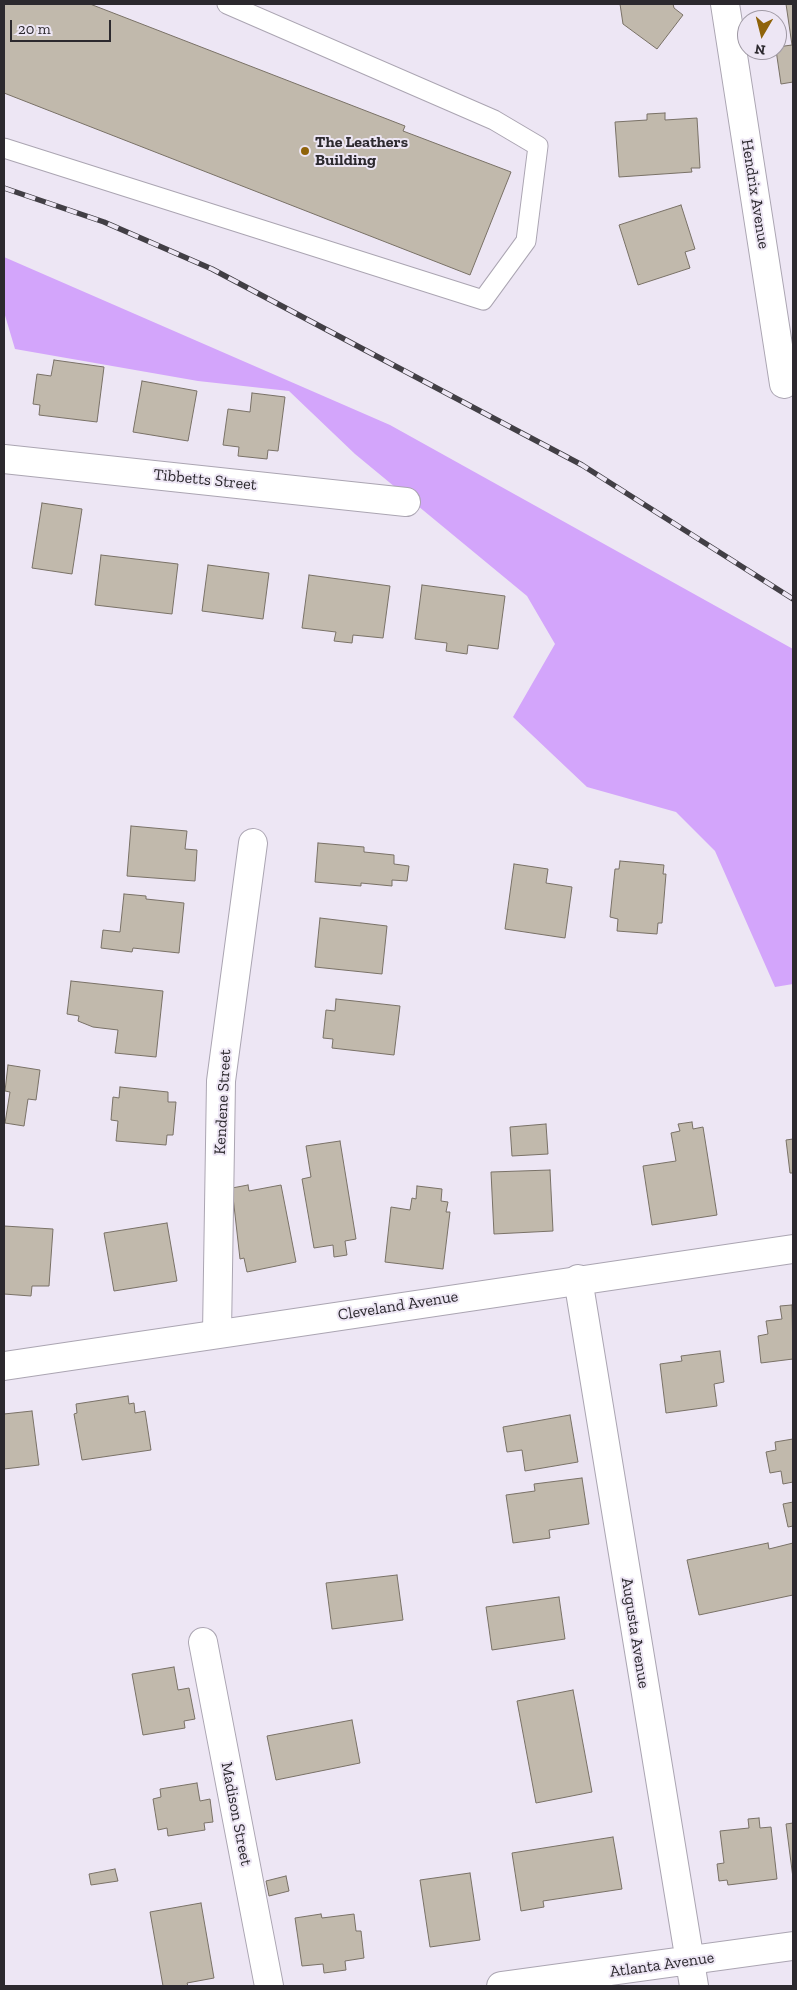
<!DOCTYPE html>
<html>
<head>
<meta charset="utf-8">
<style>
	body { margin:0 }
	#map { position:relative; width:797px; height:1990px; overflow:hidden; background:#ede6f4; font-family:"Zilla Slab",serif }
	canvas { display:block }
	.frame { position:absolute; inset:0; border:5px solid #2c292e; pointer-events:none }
	.north { position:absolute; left:737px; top:10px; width:50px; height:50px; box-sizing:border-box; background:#ede6f4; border:1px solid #a09aa5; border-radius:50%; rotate:188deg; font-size:14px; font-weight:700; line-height:20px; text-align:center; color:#2c292e }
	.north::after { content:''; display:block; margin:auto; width:18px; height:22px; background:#8f630a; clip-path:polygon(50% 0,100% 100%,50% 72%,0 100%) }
	.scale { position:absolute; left:10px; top:20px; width:101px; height:22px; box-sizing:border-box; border:2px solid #2c292e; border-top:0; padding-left:6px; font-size:15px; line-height:18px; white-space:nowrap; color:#2c292e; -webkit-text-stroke:4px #ede6f4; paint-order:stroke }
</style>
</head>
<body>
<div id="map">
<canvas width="797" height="1990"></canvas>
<div class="frame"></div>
<div class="north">N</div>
<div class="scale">20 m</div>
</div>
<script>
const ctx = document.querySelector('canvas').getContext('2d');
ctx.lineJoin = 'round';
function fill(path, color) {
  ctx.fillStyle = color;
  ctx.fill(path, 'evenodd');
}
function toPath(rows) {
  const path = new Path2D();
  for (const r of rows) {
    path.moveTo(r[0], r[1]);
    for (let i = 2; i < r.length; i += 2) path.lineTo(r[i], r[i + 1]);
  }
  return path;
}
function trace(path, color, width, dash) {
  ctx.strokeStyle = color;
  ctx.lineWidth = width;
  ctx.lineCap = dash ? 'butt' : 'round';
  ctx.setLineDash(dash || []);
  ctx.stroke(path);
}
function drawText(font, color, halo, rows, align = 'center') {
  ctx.font = font + ' "Zilla Slab",serif';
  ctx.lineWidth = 4;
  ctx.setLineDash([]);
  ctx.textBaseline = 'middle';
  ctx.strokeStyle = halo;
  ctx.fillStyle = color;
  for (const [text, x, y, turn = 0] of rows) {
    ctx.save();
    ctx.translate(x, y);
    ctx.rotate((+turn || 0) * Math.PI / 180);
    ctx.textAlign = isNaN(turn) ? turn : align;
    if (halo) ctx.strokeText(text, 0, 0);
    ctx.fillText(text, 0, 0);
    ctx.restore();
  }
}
const forest = toPath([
	[4,257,390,425,793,649,793,984,775,987,715,851,676,812,587,787,513,717,555,644,527,596,355,454,289,391,198,381,15,349,4,312]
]);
const building = toPath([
	[4,4,90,4,405,126,403,131,511,172,470,275,4,93,4,4],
	[620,4,673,4,674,8,683,15,657,49,623,24,620,4],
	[786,4,793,4,793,82,781,84,776,50,777,47,792,45,786,4],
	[665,113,665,120,697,118,700,168,691,168,692,172,619,177,615,122,647,120,647,114,665,113],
	[681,205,695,249,685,252,690,268,638,285,619,225,681,205],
	[54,360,104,367,97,422,39,415,40,405,33,404,37,374,51,376,54,360],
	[142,381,197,391,188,441,133,432,142,381],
	[252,393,285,397,278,451,268,450,267,459,238,456,239,447,223,445,228,409,250,412,252,393],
	[42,503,82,509,72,574,32,568,42,503],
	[101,555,178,564,172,614,95,605,101,555],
	[208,565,269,573,263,619,202,611,208,565],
	[309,575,390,586,383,638,353,635,352,643,334,641,336,632,302,628,309,575],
	[422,585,505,596,498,649,468,645,467,654,446,651,447,643,415,639,422,585],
	[131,826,187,831,185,849,197,850,195,881,127,876,131,826],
	[318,843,364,847,364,852,394,855,394,864,409,866,407,881,392,880,392,886,361,883,361,886,315,882,318,843],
	[620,861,664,865,663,874,666,874,662,923,658,923,657,934,617,931,618,919,610,917,615,869,619,869,620,861],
	[514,864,548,869,546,883,572,887,565,938,505,929,514,864],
	[124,894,146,896,146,899,184,903,179,953,133,948,132,952,101,948,103,930,120,932,124,894],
	[320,918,387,926,382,974,315,967,320,918],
	[71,981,163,991,156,1057,115,1053,118,1030,93,1027,78,1021,79,1016,67,1014,71,981],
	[336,999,400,1006,394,1055,332,1048,333,1039,323,1038,326,1010,335,1011,336,999],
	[8,1065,40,1070,36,1100,28,1099,24,1126,5,1123,10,1092,5,1091,8,1065],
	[120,1087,168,1092,168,1102,176,1102,173,1135,167,1135,166,1145,116,1141,118,1121,111,1120,113,1097,119,1098,120,1087],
	[692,1122,693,1129,703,1127,717,1215,652,1225,643,1166,676,1161,671,1133,680,1131,678,1124,692,1122],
	[546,1124,548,1154,512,1156,510,1127,546,1124],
	[793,1139,793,1173,790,1173,786,1140,793,1139],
	[340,1141,356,1239,345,1241,347,1255,334,1257,333,1245,314,1248,302,1179,311,1177,306,1146,340,1141],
	[550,1170,553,1231,494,1234,491,1172,550,1170],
	[248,1185,249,1191,281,1185,296,1262,247,1272,244,1258,240,1259,232,1188,248,1185],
	[417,1186,442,1189,441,1201,448,1202,446,1212,450,1212,443,1269,385,1262,391,1207,410,1210,412,1198,416,1199,417,1186],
	[167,1223,177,1281,114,1291,104,1233,167,1223],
	[4,1226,53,1229,49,1286,32,1286,31,1296,4,1294,4,1226],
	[792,1305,793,1359,761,1363,758,1336,768,1334,766,1321,782,1319,780,1306,792,1305],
	[720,1351,724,1382,714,1384,717,1406,666,1413,660,1364,682,1361,681,1356,720,1351],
	[128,1396,129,1404,134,1403,135,1413,145,1411,151,1450,82,1460,74,1414,77,1413,76,1404,128,1396],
	[32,1411,39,1465,4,1469,4,1414,32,1411],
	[570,1415,578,1462,525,1471,522,1450,507,1452,503,1427,570,1415],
	[793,1439,793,1482,783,1484,781,1471,770,1473,766,1452,776,1450,775,1442,793,1439],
	[582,1478,589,1524,549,1530,550,1538,513,1543,506,1495,535,1491,534,1484,582,1478],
	[793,1502,793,1526,788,1527,783,1504,793,1502],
	[768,1543,769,1549,793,1543,793,1595,699,1615,687,1560,768,1543],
	[397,1575,403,1620,332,1629,326,1583,397,1575],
	[559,1597,565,1639,492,1650,486,1607,559,1597],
	[174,1667,178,1690,189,1688,195,1719,184,1721,185,1728,143,1735,132,1674,174,1667],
	[573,1690,592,1792,536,1803,517,1701,573,1690],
	[352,1720,360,1763,276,1780,267,1736,352,1720],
	[197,1783,200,1801,210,1799,213,1822,204,1823,205,1830,168,1836,167,1828,158,1830,153,1799,161,1797,160,1789,197,1783],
	[759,1818,760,1828,771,1827,777,1879,728,1885,727,1880,719,1881,717,1864,724,1863,720,1831,749,1828,748,1819,759,1818],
	[793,1823,793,1878,786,1824,793,1823],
	[613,1837,622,1889,543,1901,544,1907,521,1911,512,1853,613,1837],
	[115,1869,118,1881,91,1885,89,1874,115,1869],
	[470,1873,480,1940,430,1947,420,1880,470,1873],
	[286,1876,289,1891,269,1896,266,1881,286,1876],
	[201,1903,214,1978,187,1983,188,1986,163,1986,150,1912,201,1903],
	[321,1914,322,1918,354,1914,356,1931,361,1931,364,1958,345,1961,346,1970,324,1973,323,1964,302,1966,295,1918,321,1914]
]);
const lane = toPath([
	[4,148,483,300,526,241,538,146,494,120,227,4]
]);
const street = toPath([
	[725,4,784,384],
	[4,459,406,502],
	[578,1279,694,1986],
	[217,1333,221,1081,253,843],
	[203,1642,269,1986],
	[501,1986,793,1946]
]);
const secondary = toPath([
	[4,1366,793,1249]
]);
const rail = toPath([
	[4,188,104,222,212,269,582,465,793,599]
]);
const markers = [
	[305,151,5,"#8f630a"]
];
const poiNames = [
	["The Leathers",315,142],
	["Building",315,160]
];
const streetNames = [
	["Hendrix Avenue",755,194,81],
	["Tibbetts Street",205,480,6],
	["Kendene Street",223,1102,-87],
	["Cleveland Avenue",398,1306,-9],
	["Augusta Avenue",635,1633,81],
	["Madison Street",236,1814,79],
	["Atlanta Avenue",662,1965,-8]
];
fill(forest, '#d3a5fb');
fill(building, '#c1b9ac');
trace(building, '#797166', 1);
trace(lane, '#aba5b2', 21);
trace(street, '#aba5b2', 30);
trace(secondary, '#aba5b2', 30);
trace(lane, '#fff', 19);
trace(street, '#fff', 28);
trace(secondary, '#fff', 28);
trace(rail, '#423f45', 5.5);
trace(rail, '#ede6f4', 4, [11]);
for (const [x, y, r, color] of markers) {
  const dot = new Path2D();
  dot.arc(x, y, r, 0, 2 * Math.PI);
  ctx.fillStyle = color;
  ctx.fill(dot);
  trace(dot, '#ede6f4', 2);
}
drawText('bold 16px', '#2c292e', '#ede6f4', poiNames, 'left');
drawText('16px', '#2c292e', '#ede6f4', streetNames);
</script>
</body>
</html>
